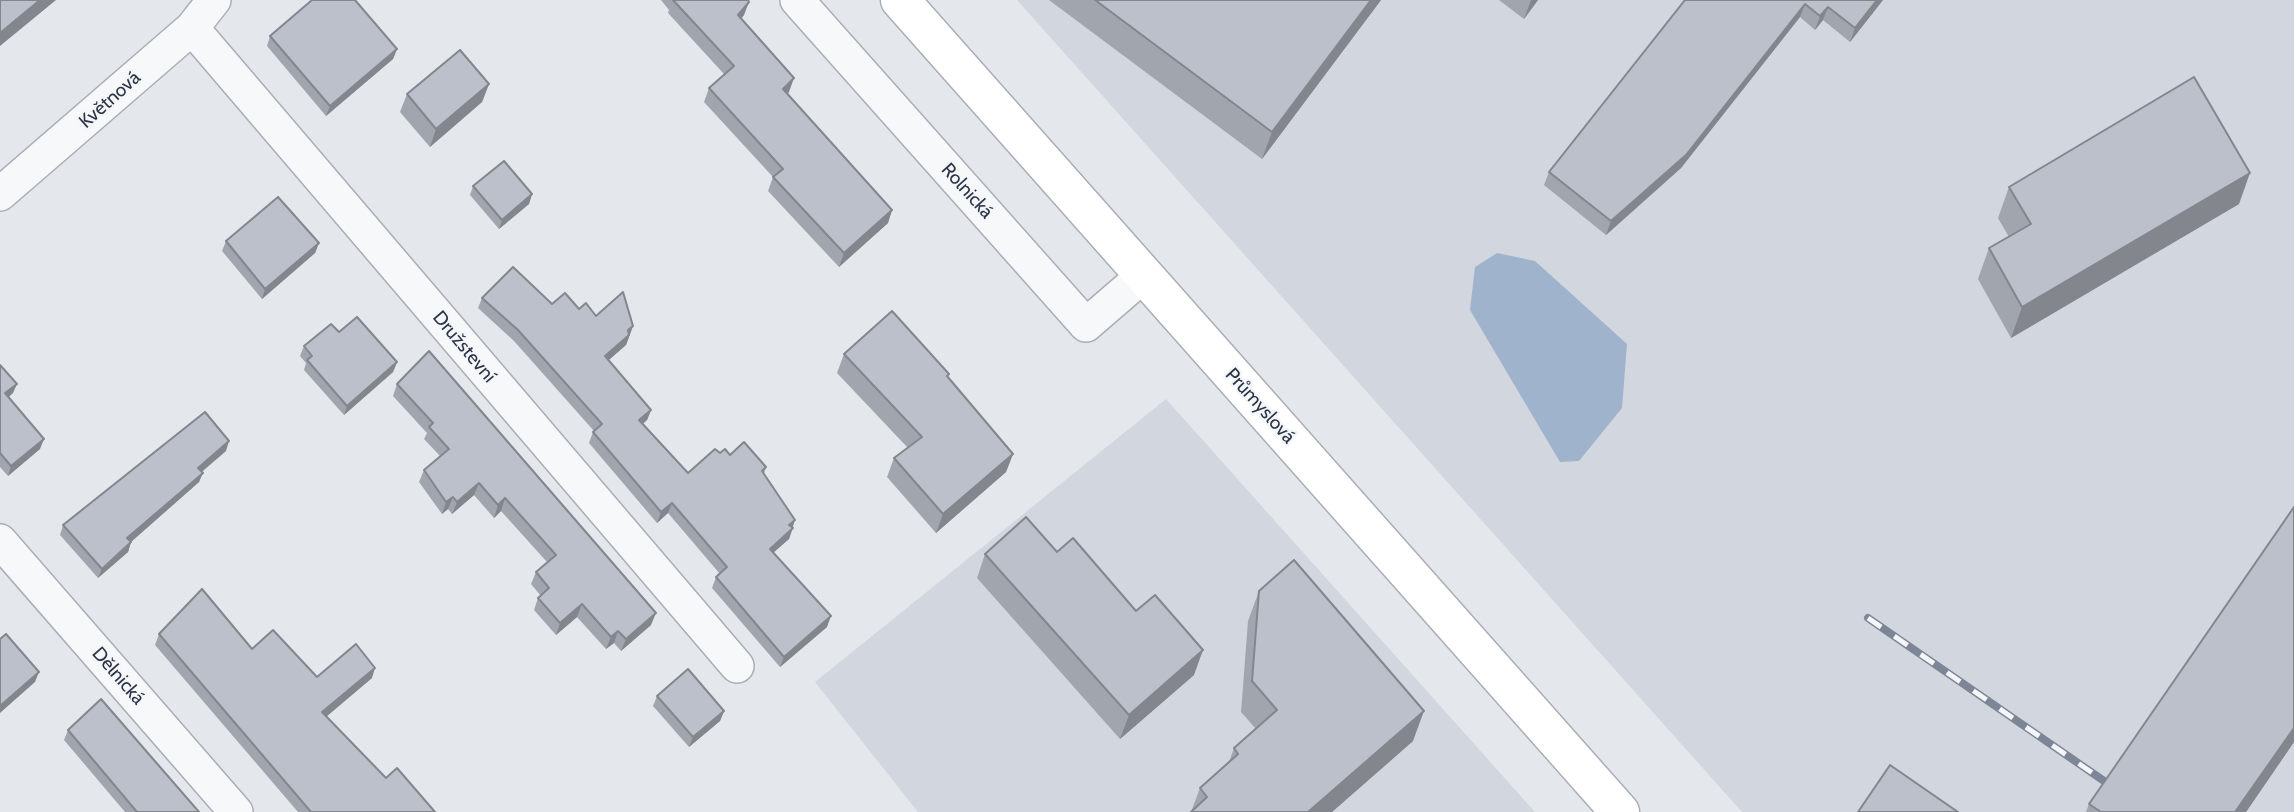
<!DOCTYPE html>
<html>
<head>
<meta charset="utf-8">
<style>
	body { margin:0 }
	canvas { display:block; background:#e4e7ec }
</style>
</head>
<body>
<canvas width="2294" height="812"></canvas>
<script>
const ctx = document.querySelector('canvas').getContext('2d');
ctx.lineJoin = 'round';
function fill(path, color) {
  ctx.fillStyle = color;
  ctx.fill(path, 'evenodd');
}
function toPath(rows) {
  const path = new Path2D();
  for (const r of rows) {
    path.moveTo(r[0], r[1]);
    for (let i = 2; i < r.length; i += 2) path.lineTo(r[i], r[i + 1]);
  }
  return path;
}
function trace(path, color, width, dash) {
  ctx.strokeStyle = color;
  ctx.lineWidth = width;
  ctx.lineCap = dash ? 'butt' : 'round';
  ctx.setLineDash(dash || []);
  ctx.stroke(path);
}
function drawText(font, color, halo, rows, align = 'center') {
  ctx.font = font + ' Cabin,sans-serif';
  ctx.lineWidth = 5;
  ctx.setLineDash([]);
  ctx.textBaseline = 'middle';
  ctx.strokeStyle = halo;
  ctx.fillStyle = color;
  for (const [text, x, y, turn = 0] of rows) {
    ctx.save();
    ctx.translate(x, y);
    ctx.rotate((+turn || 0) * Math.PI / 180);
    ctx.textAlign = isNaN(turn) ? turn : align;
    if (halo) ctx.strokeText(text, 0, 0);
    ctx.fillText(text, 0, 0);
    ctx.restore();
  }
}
const built = toPath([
	[1017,0,2294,0,2294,812,1742,812],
	[1166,399,1535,812,918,812,815,682]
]);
const water = toPath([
	[1497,253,1535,261,1627,344,1622,408,1579,461,1560,462,1470,310,1475,267]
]);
const minor = toPath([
	[797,0,1086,325,1144,275],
	[192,28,737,666],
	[0,194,192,28,214,0],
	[0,541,236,812]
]);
const secondary = toPath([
	[900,0,1620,812]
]);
const rail = toPath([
	[1868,618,2149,812]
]);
const wall = toPath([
	[661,0,748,0,744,15,741,19,789,92,787,94,892,210,888,223,839,267,768,191,773,177,704,102,709,88,724,74,668,13,669,10],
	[1049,0,1381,0,1262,159],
	[1499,0,1538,0,1524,19],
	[1685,0,1883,0,1850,42,1823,20,1815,30,1800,17,1681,168,1606,235,1544,185,1549,172],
	[270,36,397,49,393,59,326,116,267,46],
	[489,84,482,102,430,147,400,112,407,94],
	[473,186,532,194,529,204,499,229,470,195],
	[2009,187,2239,204,2011,338,1978,279,1989,248,2009,237,1998,218],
	[226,241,319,243,315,253,262,299,222,251],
	[482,298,552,304,579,309,596,316,633,326,626,345,608,360,651,410,647,420,643,424,688,473,720,453,730,455,766,467,764,474,793,528,789,539,773,553,827,627,780,667,712,588,716,577,720,574,668,513,657,523,589,443,593,432,594,431,514,341,478,308],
	[339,332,397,362,393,372,344,415,304,370,306,363,300,356,304,346],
	[844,354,948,377,1013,454,1006,472,936,533,887,477,894,458,908,448,837,373],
	[0,365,13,393,8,397,40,449,8,476,0,467],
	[397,384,651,625,621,651,614,643,606,649,577,617,556,635,534,610,538,598,541,596,531,584,536,572,547,562,501,511,494,518,474,495,452,514,448,509,442,514,419,482,424,470,440,456,424,439,427,433,393,396],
	[226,451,202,472,199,482,131,542,128,552,98,578,60,535,63,525],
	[2294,507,2294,742,2246,812,2086,812,2089,804],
	[1057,552,1136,611,1194,675,1120,739,977,578,985,554],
	[1259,591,1413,741,1332,812,1191,812,1200,788,1229,762,1234,748,1256,729,1241,712,1248,621],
	[159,634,252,649,317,677,372,678,326,716,386,778,435,812,298,812,155,645],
	[657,696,724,711,720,721,689,747,653,706],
	[68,730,199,812,125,812,64,740]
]);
const shadedWall = toPath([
	[40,0,56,0,0,46,0,33],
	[1371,0,1381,0,1262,159,1272,132],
	[1531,0,1538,0,1524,19],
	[1877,0,1883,0,1850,42,1855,28],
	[749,2,744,15,733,29,738,15],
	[1805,4,1800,17,1681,168,1606,235,1611,221],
	[1828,7,1823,20,1815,30,1820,16],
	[397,49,393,59,326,116,330,106],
	[794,78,789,92,778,103,783,89],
	[489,84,482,102,430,147,436,129],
	[2250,173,2239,204,2011,338,2022,307],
	[532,194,529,204,499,229,502,220],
	[892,210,888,223,839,267,844,253],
	[319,243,315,253,262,299,265,289],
	[633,326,626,345,601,367,605,356],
	[397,362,393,372,344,415,347,406],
	[17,384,13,393,2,403,5,393],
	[651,410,647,420,635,430,639,420],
	[44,439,40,449,8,476,11,466],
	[229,441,226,451,195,477,198,468],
	[1013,454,1006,472,936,533,943,514],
	[203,473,199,482,124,548,127,538],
	[479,483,474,495,452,514,457,502],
	[453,497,448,509,442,514,446,502],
	[505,498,501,511,494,518,498,505],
	[672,503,668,513,657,523,661,512],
	[795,520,789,539,766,559,770,549,789,525],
	[131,542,128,552,98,578,102,569],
	[582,604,577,617,556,635,560,623],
	[656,613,651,625,621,651,626,639],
	[831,616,827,627,780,667,784,657],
	[618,631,614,643,606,649,611,637],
	[1203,650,1194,675,1120,739,1129,715],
	[375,668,372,678,319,723,322,712],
	[39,672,35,682,0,713,0,706],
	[724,711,720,721,689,747,693,737],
	[1424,711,1413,741,1332,812,1308,812],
	[2294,728,2294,742,2246,812,2235,812]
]);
const building = toPath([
	[0,0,40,0,0,33,0,0],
	[312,0,355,0,397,49,330,106,270,36,312,0],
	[673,0,748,0,749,2,738,15,794,78,783,89,892,210,844,253,773,177,783,169,709,88,734,66,673,0],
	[1095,0,1371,0,1272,132,1095,0],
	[1685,0,1877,0,1855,28,1828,7,1820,16,1805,4,1686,155,1611,221,1549,172,1685,0],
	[460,50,489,84,436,129,407,94,460,50],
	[2194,77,2250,173,2022,307,1989,248,2031,224,2009,187,2194,77],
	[504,161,532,194,502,220,473,186,504,161],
	[278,197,319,243,265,289,226,241,278,197],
	[513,267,552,304,565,293,579,309,586,303,596,316,623,292,633,326,628,330,629,335,605,356,651,410,639,420,688,473,715,449,720,453,725,449,730,455,744,442,766,467,762,471,795,520,789,525,793,528,770,549,831,616,784,657,716,577,727,567,672,503,661,512,593,432,602,424,518,330,482,298,513,267],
	[892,311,949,374,947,376,1013,454,943,514,894,458,922,437,844,354,892,311],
	[357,317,397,362,347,406,307,360,312,356,304,346,331,324,339,332,357,317],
	[429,351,656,613,626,639,618,631,611,637,582,604,560,623,538,598,549,588,536,572,556,555,505,498,498,505,479,483,457,502,453,497,446,502,424,470,449,449,429,427,433,423,397,384,429,351],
	[0,365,17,384,5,393,44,439,11,466,0,453,0,365],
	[205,412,229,441,198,468,203,473,127,538,131,542,102,569,63,525,205,412],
	[2294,507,2294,728,2235,812,2101,812,2089,804,2294,507],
	[1026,517,1057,552,1073,538,1136,611,1155,595,1203,650,1129,715,985,554,1026,517],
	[1294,560,1424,711,1308,812,1191,812,1207,797,1200,788,1238,754,1234,748,1277,710,1252,681,1259,591,1294,560],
	[202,589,252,649,273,630,317,677,356,644,375,668,322,712,386,778,397,768,435,812,311,812,159,634,202,589],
	[6,634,39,672,0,706,0,639,6,634],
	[688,669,724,711,693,737,657,696,688,669],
	[101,699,199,812,137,812,68,730,101,699],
	[1890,765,1958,812,1858,812,1890,765]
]);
const streetNames = [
	["Květnová",110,100,-42],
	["Rolnická",967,191,48],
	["Družstevní",464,347,50],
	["Průmyslová",1260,406,48],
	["Dělnická",118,676,49]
];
fill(built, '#d2d6de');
fill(water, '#9fb4cc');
trace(minor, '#a9aeb7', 36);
trace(secondary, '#a9aeb7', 41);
trace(minor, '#f7f8fa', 33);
trace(secondary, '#fff', 38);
trace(rail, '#7d8696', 8);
trace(rail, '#f4f6f9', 5, [16]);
fill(wall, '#a1a5ae');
fill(shadedWall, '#83868d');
fill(building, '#bbc0ca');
trace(building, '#83868d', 2);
drawText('19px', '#2b3445', '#f4f6f9', streetNames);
</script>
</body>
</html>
